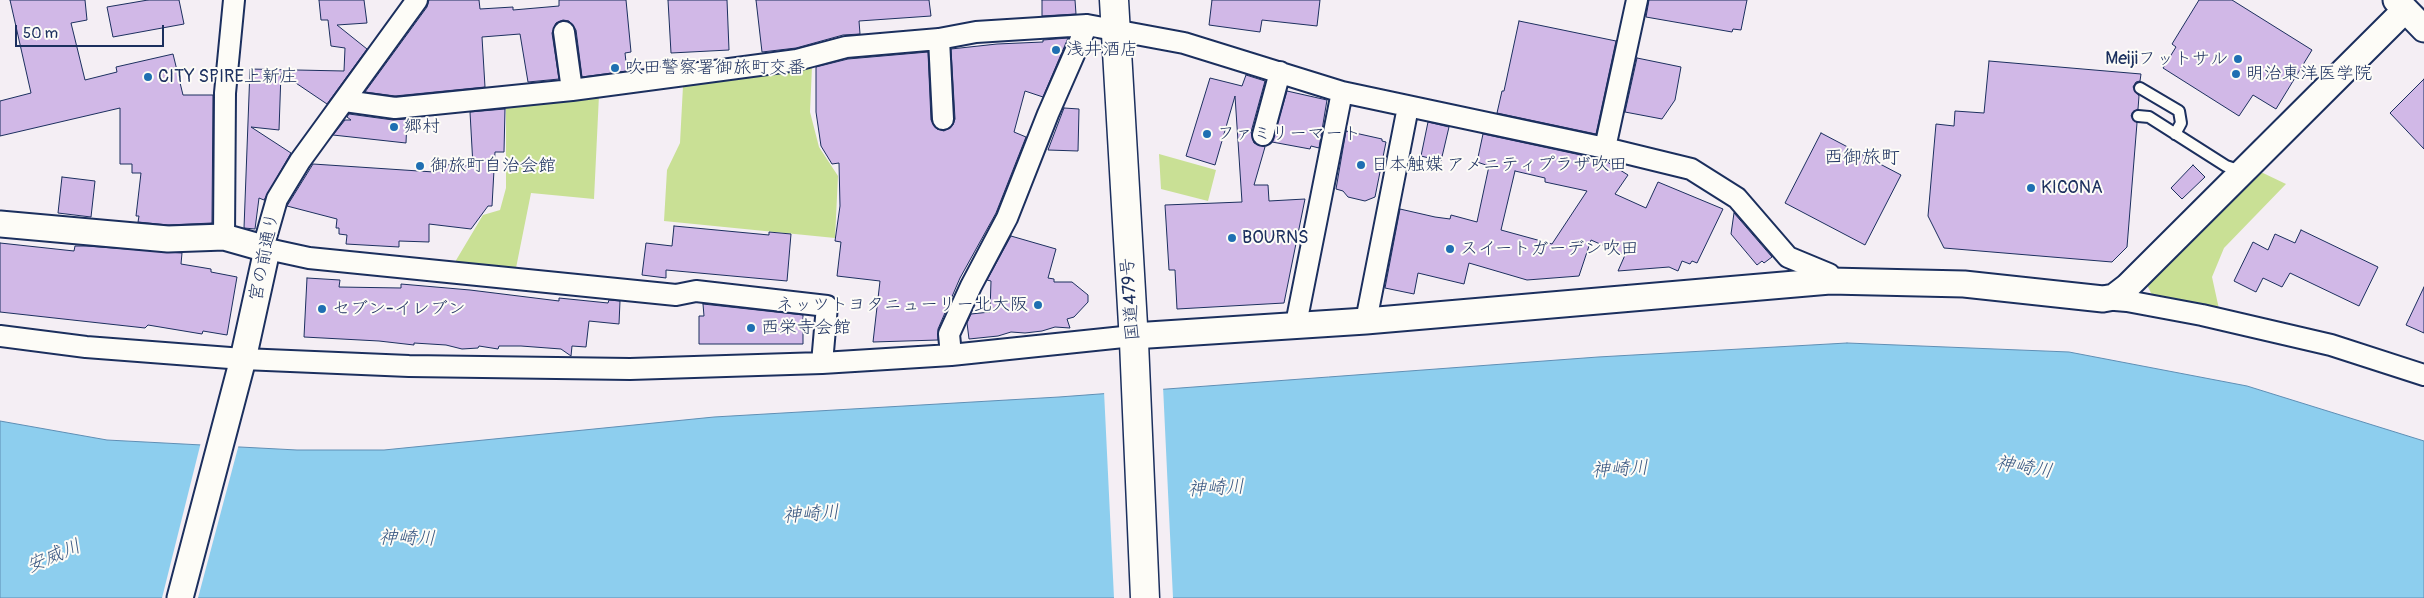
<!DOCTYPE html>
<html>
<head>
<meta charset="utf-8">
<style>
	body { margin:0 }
	#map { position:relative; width:2424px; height:598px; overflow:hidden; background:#f4eef4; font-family:Pangolin,sans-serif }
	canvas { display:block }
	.scale { position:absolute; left:15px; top:25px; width:149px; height:22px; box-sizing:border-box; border:2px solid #1b2f5e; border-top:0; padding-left:6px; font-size:15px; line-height:18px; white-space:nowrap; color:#1b2f5e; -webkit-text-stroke:4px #fdfcf7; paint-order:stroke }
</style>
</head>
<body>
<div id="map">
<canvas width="2424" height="598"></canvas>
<div class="scale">50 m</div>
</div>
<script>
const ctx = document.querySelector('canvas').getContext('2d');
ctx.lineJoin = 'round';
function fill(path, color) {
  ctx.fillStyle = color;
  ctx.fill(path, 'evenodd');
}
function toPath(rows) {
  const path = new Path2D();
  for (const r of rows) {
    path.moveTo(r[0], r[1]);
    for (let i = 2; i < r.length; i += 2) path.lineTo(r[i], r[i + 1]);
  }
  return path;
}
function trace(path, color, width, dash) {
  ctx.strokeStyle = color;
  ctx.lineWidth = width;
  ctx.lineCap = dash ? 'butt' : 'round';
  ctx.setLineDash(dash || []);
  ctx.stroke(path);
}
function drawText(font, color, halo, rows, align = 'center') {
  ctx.font = font + ' Pangolin,"Klee One",sans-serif';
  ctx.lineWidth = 4;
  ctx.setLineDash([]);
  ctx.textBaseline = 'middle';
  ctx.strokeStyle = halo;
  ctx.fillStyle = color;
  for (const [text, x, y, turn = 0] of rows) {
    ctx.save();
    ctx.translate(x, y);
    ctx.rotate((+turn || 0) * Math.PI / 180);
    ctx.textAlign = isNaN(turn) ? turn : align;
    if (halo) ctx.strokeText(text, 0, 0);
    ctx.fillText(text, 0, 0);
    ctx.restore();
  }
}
const green = toPath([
	[812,66,810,112,819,147,838,176,835,238,664,221,667,170,680,143,683,86],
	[599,95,594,199,531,193,516,268,455,262,483,215,500,210,506,188,506,103],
	[1159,154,1216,170,1208,201,1161,189],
	[2263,173,2286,184,2224,248,2212,277,2219,309,2154,299,2146,283,2253,174]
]);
const water = toPath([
	[1847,343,2069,352,2247,386,2424,441,2424,598,0,598,0,421,107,440,297,450,384,450,714,417,1059,397,1598,357,1847,343]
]);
const pier = toPath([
	[1163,386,1173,598,1114,598,1104,391],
	[201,442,239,444,198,598,162,598]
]);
const building = toPath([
	[10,0,85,0,87,20,71,23,85,80,117,72,116,67,173,54,183,95,213,95,212,223,168,225,138,222,139,216,136,216,141,173,132,173,132,164,120,164,120,108,0,136,0,101,31,93,10,0],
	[148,0,179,0,184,24,113,37,107,7,148,0],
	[319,0,364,0,367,23,337,25,367,49,327,104,281,73,279,130,251,127,291,153,264,200,259,198,255,229,244,228,250,69,344,71,345,48,331,46,328,20,321,20,319,0],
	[429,0,479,0,480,9,513,7,513,10,559,6,559,0,626,0,631,52,625,53,627,71,582,77,576,30,569,21,563,20,556,23,552,33,559,79,528,82,520,34,482,37,485,87,395,96,365,92,427,7,429,0],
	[668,0,727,0,729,50,671,53,668,0],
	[756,0,929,0,931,16,859,21,860,34,843,35,796,48,762,52,756,0],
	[1042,0,1075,0,1076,14,1042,16,1042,0],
	[1212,0,1320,0,1317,26,1262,20,1260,32,1209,25,1212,0],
	[1649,0,1747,0,1741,30,1733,29,1732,32,1646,17,1649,0],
	[2199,0,2232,0,2312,50,2276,109,2253,95,2239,116,2163,68,2176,47,2172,44,2199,0],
	[1519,21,1616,41,1596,134,1497,113,1502,91,1504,91,1519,21],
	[1068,38,1043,97,1025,91,1014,132,1026,137,996,213,960,278,938,329,938,340,873,342,880,281,837,276,841,242,835,241,840,206,839,163,832,164,821,146,816,112,816,67,848,59,928,52,931,120,937,129,944,131,953,125,955,119,951,49,997,44,1043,42,1043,40,1068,38],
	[1637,58,1681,67,1675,100,1662,119,1625,112,1637,58],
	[1989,61,2141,74,2140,81,2136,82,2133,87,2139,96,2138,109,2133,112,2131,116,2137,123,2127,247,2112,262,1944,248,1928,216,1936,124,1954,126,1955,111,1984,113,1989,61],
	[1246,75,1265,81,1251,132,1254,143,1265,147,1254,185,1268,185,1269,201,1305,199,1284,303,1177,309,1175,270,1169,270,1165,205,1242,202,1235,96,1215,165,1186,156,1210,78,1242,86,1246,75],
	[2424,79,2424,149,2390,113,2424,79],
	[1287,91,1327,100,1319,148,1311,146,1310,149,1272,142,1287,91],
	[1064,108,1079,109,1078,151,1048,150,1064,108],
	[505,109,504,152,495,152,492,206,488,206,471,229,429,224,429,242,399,241,399,247,346,244,347,235,339,234,339,228,336,228,337,219,287,206,313,164,434,172,435,164,473,166,470,112,505,109],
	[349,114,393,120,407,119,406,143,333,135,345,120,351,120,347,117,349,114],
	[1428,122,1449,127,1441,161,1421,156,1428,122],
	[1346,131,1382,139,1382,141,1386,142,1375,197,1365,201,1348,197,1343,191,1336,189,1346,131],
	[1821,133,1901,175,1865,245,1785,203,1821,133],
	[1483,134,1604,160,1628,175,1615,194,1646,208,1658,182,1723,209,1697,263,1692,261,1690,264,1682,261,1678,271,1669,267,1618,271,1625,255,1591,240,1579,276,1527,280,1469,263,1464,284,1418,273,1414,294,1385,288,1400,209,1435,217,1450,219,1451,215,1477,222,1489,166,1477,162,1483,134],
	[1515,171,1545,178,1545,182,1587,191,1552,244,1501,230,1515,171],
	[2193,165,2205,177,2182,199,2171,188,2193,165],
	[62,177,95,181,91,217,58,213,62,177],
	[1734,213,1772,257,1764,263,1762,261,1757,265,1731,234,1734,213],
	[674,226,769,235,769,232,791,234,787,281,666,270,666,278,642,275,646,243,672,246,674,226],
	[2301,230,2378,267,2359,306,2290,273,2282,287,2263,278,2256,292,2234,281,2253,242,2268,250,2275,234,2295,243,2301,230],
	[1011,236,1056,249,1048,278,1054,279,1054,282,1072,282,1088,295,1088,302,1074,317,1067,319,1070,328,1055,327,1042,331,1025,333,1011,332,998,336,969,339,967,323,971,314,990,312,991,281,987,280,1011,236],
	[0,243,74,251,75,246,86,246,182,253,181,264,211,269,211,272,237,277,227,335,203,331,202,334,148,325,145,328,0,312,0,243],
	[307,278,340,280,339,287,401,288,401,284,470,290,559,301,559,298,608,303,609,300,620,301,619,324,589,321,586,347,572,346,571,356,561,349,521,346,499,346,498,349,479,346,478,348,462,349,446,345,414,343,414,345,379,341,304,337,307,278],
	[2424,287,2424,333,2406,325,2424,287],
	[703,304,803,315,803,344,699,344,699,316,704,316,703,304]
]);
const service = toPath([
	[2140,88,2179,111,2181,123,2175,134],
	[2138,116,2149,117,2226,166,2241,171]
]);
const minor = toPath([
	[417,0,300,161,277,199,263,248,309,258,676,295,696,291,827,306,822,363],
	[564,32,572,90],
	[939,39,943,119],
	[345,101,395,108,572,90,797,60,846,47,939,39,976,32,1087,25,1184,43,1342,92,1605,148,1691,169,1737,198,1788,257,1829,274,1830,281],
	[1263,135,1280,72],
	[1605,148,1637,0],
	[224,237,225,93,234,0],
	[2103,299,2127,301,2202,315,2331,345,2424,375],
	[1366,321,1408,107],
	[1296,324,1342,92],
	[0,336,86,347,243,359,409,366,630,369,822,363,951,355,1133,336],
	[951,355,949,334,971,286,1007,218,1048,114,1087,25]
]);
const tertiary = toPath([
	[2396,0,2424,29],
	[0,224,168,239,224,237,263,248,265,259,243,359,180,598],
	[1133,336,1366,321,1830,281,1964,284,2103,299,2114,297,2127,287,2405,10]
]);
const trunk = toPath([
	[1114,0,1134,342,1145,598]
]);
const markers = [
	[1056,50,5,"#1f6fb2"],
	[2238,59,5,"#1f6fb2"],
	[615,68,5,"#1f6fb2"],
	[2236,74,5,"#1f6fb2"],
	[148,77,5,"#1f6fb2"],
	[394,127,5,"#1f6fb2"],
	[1207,134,5,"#1f6fb2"],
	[1361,165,5,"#1f6fb2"],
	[420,166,5,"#1f6fb2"],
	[2031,188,5,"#1f6fb2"],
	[1232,238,5,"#1f6fb2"],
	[1450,249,5,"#1f6fb2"],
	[1038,305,5,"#1f6fb2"],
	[322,309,5,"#1f6fb2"],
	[751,328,5,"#1f6fb2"]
];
const poiNames = [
	["浅井酒店",1066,50],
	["Meijiフットサル",2228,59,"right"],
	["吹田警察署御旅町交番",625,68],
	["明治東洋医学院",2246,74],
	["CITY SPIRE上新庄",158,77],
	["郷村",404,127],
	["ファミリーマート",1217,134],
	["日本触媒 アメニティプラザ吹田",1371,165],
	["御旅町自治会館",430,166],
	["KICONA",2041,188],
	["BOURNS",1242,238],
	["スイートガーデン吹田",1460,249],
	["ネッツトヨタニューリー北大阪",1028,305,"right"],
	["セブン-イレブン",332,309],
	["西栄寺会館",761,328]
];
const streetNames = [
	["宮の前通り",265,257,-79],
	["国道479号",1131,299,-94]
];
const neighbourhoodNames = [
	["西御旅町",1862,158]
];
const waterNames = [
	["神崎川",2024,468,9],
	["神崎川",1620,470,-3],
	["神崎川",1216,489,-3],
	["神崎川",811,515,-4],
	["神崎川",407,539,1],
	["安威川",54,557,-23]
];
fill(green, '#c9e095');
fill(water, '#8dceee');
trace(water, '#5f8eb4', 1);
fill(pier, '#f4eef4');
fill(building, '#d1b8e7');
trace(building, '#1b2f5e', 1);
trace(service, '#1b2f5e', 14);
trace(minor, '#1b2f5e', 24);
trace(tertiary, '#1b2f5e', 29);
trace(trunk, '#1b2f5e', 31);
trace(service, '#fdfcf7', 10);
trace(minor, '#fdfcf7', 20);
trace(tertiary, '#fdfcf7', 25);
trace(trunk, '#fdfcf7', 28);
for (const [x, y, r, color] of markers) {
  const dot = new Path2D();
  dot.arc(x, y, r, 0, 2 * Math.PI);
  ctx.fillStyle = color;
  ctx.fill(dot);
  trace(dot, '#fdfcf7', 2);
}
drawText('18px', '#1b2f5e', '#fdfcf7', poiNames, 'left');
drawText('18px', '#1b2f5e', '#fdfcf7', streetNames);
drawText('19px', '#1b2f5e', '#fdfcf7', neighbourhoodNames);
drawText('italic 19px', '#385782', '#fdfcf7', waterNames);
</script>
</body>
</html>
